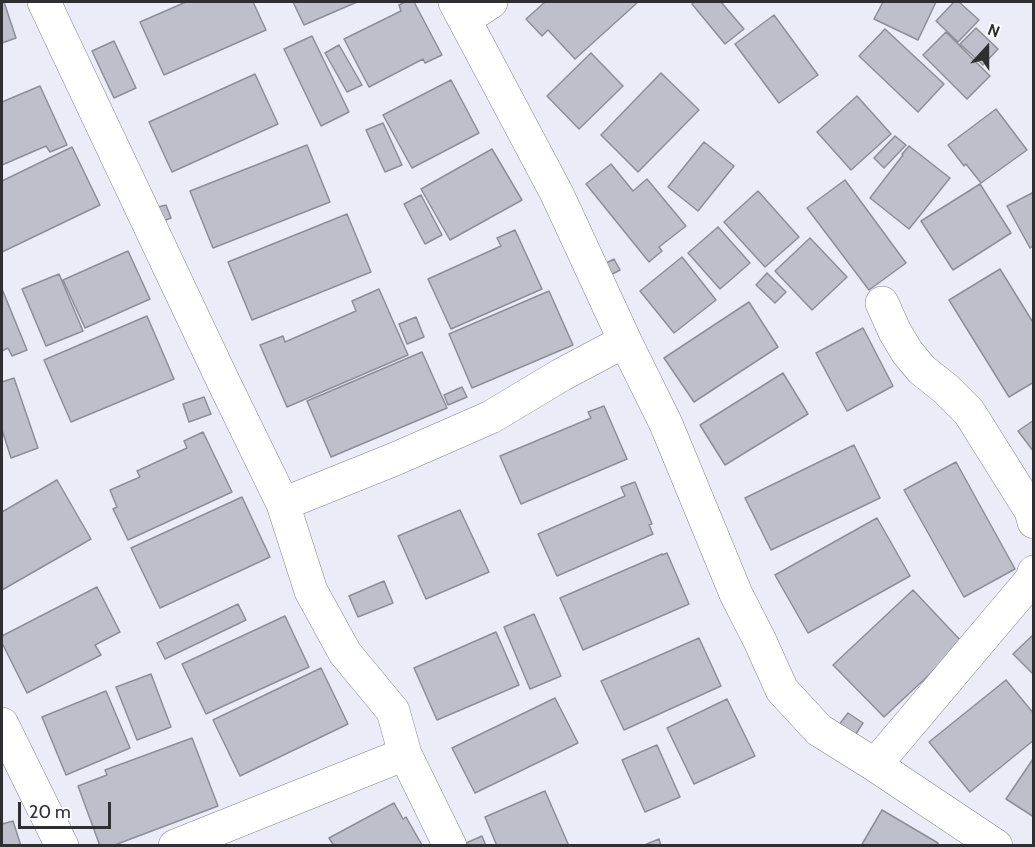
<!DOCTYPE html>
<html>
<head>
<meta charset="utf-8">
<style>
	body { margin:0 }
	#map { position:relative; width:1035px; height:847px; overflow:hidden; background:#ececf8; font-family:Cabin,sans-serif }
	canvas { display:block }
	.frame { position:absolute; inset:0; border:3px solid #2e2e33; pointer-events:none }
	.north { position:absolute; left:957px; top:18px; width:60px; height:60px; -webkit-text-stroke:4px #fafaff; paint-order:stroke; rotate:21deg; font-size:16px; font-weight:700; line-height:24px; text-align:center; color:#2e2e33 }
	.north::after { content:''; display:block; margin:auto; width:21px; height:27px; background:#2e2e33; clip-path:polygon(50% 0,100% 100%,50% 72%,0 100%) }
	.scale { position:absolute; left:18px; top:802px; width:93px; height:27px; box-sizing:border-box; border:3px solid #2e2e33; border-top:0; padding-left:8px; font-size:18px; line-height:21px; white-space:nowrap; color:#2e2e33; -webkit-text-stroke:4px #fafaff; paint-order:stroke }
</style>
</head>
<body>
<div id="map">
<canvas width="1035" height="847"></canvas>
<div class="frame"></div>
<div class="north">N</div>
<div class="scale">20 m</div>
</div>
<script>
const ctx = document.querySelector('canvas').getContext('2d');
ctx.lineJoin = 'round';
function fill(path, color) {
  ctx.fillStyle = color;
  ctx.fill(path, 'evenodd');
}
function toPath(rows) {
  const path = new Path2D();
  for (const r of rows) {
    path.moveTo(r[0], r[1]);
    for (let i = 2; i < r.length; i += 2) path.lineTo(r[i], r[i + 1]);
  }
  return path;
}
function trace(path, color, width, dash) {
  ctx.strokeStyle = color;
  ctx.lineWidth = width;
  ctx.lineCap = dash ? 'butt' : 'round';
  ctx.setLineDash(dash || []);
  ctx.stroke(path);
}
const building = toPath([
	[2,2,4,2,16,38,2,43,2,2],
	[186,2,253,2,266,30,164,75,140,22,186,2],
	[293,2,357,2,304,25,293,2],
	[405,2,414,2,442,55,425,63,423,59,369,87,344,39,401,11,399,5,405,2],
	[545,2,638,2,575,59,548,30,542,36,526,19,545,2],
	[694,2,721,2,744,29,725,44,692,4,694,2],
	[883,2,936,2,918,40,874,19,883,2],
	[954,2,959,2,979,20,958,42,936,21,954,2],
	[774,15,818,75,779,103,735,44,774,15],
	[976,28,998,49,983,65,960,44,976,28],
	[885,29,944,84,918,112,859,56,885,29],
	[946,32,990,76,967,99,923,55,946,32],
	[312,36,349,112,321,126,284,49,312,36],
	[114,41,136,88,114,98,92,51,114,41],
	[339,45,362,85,347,92,325,53,339,45],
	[591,53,623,86,579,129,547,96,591,53],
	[661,73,699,110,638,172,601,135,661,73],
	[255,74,278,124,172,172,149,122,255,74],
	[451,80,479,133,412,168,383,115,451,80],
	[40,86,67,145,50,152,46,146,2,165,2,102,40,86],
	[857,96,891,134,851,170,817,132,857,96],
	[996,109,1027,150,981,183,966,164,964,166,948,145,996,109],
	[383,123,402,165,385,172,366,130,383,123],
	[895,136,906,145,884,168,874,158,895,136],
	[704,142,734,166,698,211,668,187,704,142],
	[307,145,330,202,213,248,190,191,307,145],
	[909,146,950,178,909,229,870,198,903,155,902,154,909,146],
	[72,147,100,205,2,252,2,181,72,147],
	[492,149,522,200,450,240,421,189,492,149],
	[611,164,633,191,647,179,686,226,659,247,662,251,649,262,586,184,611,164],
	[845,180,906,263,869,290,807,208,845,180],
	[980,184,1011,233,953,270,921,221,980,184],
	[758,191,799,237,765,267,724,222,758,191],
	[1034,192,1034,245,1030,248,1007,206,1034,192],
	[421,195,442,235,425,244,404,204,421,195],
	[166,205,171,218,163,221,158,207,166,205],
	[347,214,371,272,252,320,228,262,347,214],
	[718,227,750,263,720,289,688,253,718,227],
	[515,230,542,289,451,329,428,279,501,246,497,238,515,230],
	[810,238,847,277,812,310,775,271,810,238],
	[128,251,150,299,85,328,63,280,128,251],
	[682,257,716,300,674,333,640,291,682,257],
	[614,259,620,270,603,279,597,268,614,259],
	[1000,269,1034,324,1034,382,1009,397,949,300,1000,269],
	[767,273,786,292,775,303,756,285,767,273],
	[59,274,83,331,46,346,22,289,59,274],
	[2,289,27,350,12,356,8,348,2,351,2,289],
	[379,289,408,355,287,407,260,345,283,336,285,342,356,311,352,301,379,289],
	[549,291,573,345,472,388,449,334,549,291],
	[749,302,778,347,694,402,664,358,749,302],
	[147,316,174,379,71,422,44,360,147,316],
	[416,317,424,337,407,344,399,324,416,317],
	[863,328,893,386,847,411,816,353,863,328],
	[422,352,447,408,331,457,307,401,422,352],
	[783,373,808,414,725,465,700,425,783,373],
	[14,378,38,448,11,458,2,430,2,382,14,378],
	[462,387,467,397,448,405,444,395,462,387],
	[204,397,211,414,189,422,183,404,204,397],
	[604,406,627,459,521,504,500,456,591,418,588,412,604,406],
	[1034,420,1034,452,1018,431,1034,420],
	[203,432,232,492,128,540,113,509,117,507,110,490,140,477,137,471,187,448,184,441,203,432],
	[854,445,880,498,771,550,745,498,854,445],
	[956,462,1015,569,964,597,904,490,956,462],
	[57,480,91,539,2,590,2,512,57,480],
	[635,482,652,524,649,525,653,534,557,576,538,534,625,496,621,487,635,482],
	[242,497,270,557,160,608,131,548,242,497],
	[460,510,489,572,426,599,398,536,460,510],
	[877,518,910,576,808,633,775,575,877,518],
	[667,553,689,604,583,650,560,598,662,554,662,555,667,553],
	[384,581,393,603,358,617,349,596,384,581],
	[97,587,120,632,95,645,101,655,27,693,2,643,2,636,97,587],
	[913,590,963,643,884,717,833,665,913,590],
	[238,604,246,620,165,659,157,643,238,604],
	[534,614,561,676,530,689,504,627,534,614],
	[285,616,309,667,206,714,182,664,285,616],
	[496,632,519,685,437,720,414,668,496,632],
	[1034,634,1034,675,1013,654,1034,634],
	[699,638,721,686,624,730,601,681,699,638],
	[321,668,348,724,240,776,213,720,321,668],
	[151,674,171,727,137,740,116,687,151,674],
	[1006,680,1034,714,1034,740,970,792,929,742,1006,680],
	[106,691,130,748,66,775,42,717,106,691],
	[555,698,578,743,475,793,452,748,555,698],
	[727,699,755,756,694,784,667,728,727,699],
	[848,713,863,723,854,737,838,726,848,713],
	[192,738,218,806,112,846,100,846,78,786,107,775,105,770,192,738],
	[657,745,680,797,645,812,622,760,657,745],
	[1033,759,1034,760,1034,817,1006,799,1033,759],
	[545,791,569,846,497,846,485,817,545,791],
	[394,803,403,819,406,817,422,845,334,846,329,838,394,803],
	[882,810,938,843,936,846,861,846,882,810],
	[13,821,21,846,2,846,2,824,13,821],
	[482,836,486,846,468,846,466,843,482,836],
	[659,839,661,846,642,846,659,839]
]);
const minor = toPath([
	[44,2,224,383,283,504,311,591,345,653,393,711,405,754,450,846],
	[455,2,557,194,625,341,666,424,736,594,760,641,782,690,819,730,875,765,996,846],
	[465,19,491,2],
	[882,303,895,332,907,352,922,370,946,389,969,412,1031,511,1034,522],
	[283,504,395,459,491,417,561,375,625,341],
	[2,724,62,846],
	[875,765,1032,579,1034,572],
	[175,846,405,754]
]);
fill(building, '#bfbfcb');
trace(building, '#8e8e99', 1.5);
trace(minor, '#858590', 34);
trace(minor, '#fff', 33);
</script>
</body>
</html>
